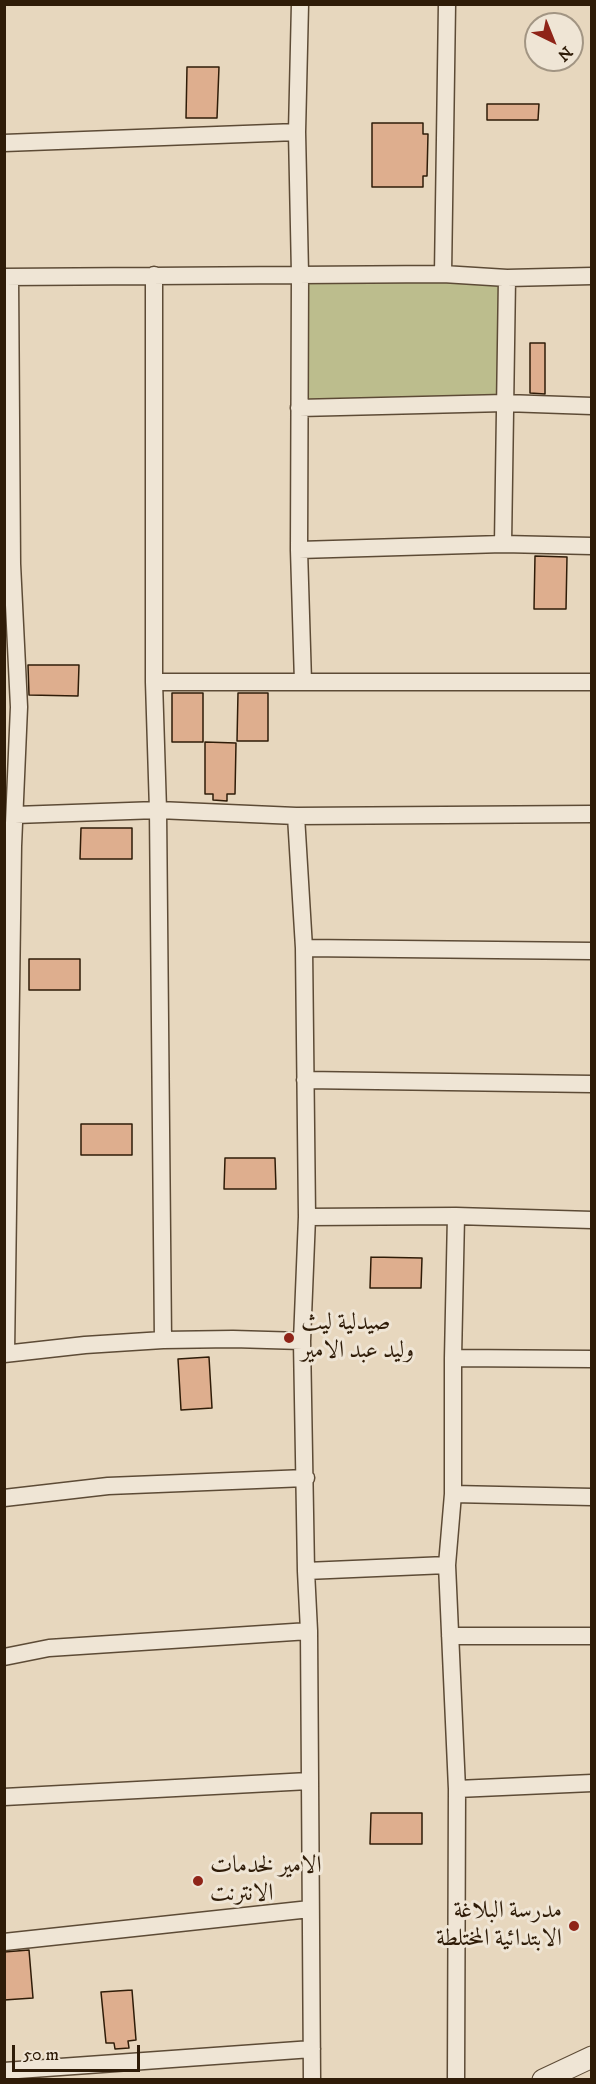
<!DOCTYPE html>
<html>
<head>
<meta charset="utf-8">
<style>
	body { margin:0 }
	#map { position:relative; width:596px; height:2084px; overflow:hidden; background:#e7d7be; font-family:"IM FELL DW Pica",serif }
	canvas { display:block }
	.frame { position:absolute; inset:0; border:6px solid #2f1c08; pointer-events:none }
	.north { position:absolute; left:524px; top:12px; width:60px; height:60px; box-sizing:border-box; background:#efe5d5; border:2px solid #a29583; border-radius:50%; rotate:137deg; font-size:16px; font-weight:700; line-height:24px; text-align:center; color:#2f1c08 }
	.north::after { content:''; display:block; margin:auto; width:21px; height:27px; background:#8f2418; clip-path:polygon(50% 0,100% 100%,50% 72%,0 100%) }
	.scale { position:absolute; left:12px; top:2045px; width:128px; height:27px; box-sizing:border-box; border:3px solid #2f1c08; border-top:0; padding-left:8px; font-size:18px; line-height:21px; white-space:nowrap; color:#2f1c08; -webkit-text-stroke:4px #efe5d5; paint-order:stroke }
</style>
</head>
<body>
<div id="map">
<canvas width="596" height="2084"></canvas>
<div class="frame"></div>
<div class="north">N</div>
<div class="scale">50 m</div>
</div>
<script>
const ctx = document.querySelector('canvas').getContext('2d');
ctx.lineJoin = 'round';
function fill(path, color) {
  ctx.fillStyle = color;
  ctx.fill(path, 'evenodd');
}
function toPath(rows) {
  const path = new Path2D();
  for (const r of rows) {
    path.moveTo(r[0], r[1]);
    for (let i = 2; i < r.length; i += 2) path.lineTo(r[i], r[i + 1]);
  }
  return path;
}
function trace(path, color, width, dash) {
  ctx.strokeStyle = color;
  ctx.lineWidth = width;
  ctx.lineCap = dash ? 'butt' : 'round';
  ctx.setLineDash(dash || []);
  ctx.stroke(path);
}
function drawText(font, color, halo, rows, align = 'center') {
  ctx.font = font + ' "IM FELL DW Pica",Amiri,serif';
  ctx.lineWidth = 6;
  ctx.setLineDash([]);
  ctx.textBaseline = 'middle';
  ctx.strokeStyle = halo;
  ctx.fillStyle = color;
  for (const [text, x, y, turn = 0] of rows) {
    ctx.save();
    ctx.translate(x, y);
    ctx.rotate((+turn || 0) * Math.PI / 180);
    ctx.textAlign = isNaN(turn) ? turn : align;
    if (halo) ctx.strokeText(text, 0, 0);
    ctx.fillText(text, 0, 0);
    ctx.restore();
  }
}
const green = toPath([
	[300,274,507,278,505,403,299,408]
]);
const building = toPath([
	[187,67,219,67,217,118,186,118,187,67],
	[487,104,539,104,538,120,487,120,487,104],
	[372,123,423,123,423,134,428,134,427,176,423,176,423,187,372,187,372,123],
	[530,343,545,343,545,394,530,393,530,343],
	[535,556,567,557,566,609,534,609,535,556],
	[28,665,79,665,78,696,29,695,28,665],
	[172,693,203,693,203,742,172,742,172,693],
	[238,693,268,693,268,741,237,741,238,693],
	[205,742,236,743,235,794,227,794,227,801,213,800,213,794,205,794,205,742],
	[81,828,132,828,132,859,80,859,81,828],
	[29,959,80,959,80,990,29,990,29,959],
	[81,1124,132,1124,132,1155,81,1155,81,1124],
	[225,1158,275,1158,276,1189,224,1189,225,1158],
	[371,1257,422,1258,421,1288,370,1288,371,1257],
	[209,1357,212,1408,181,1410,178,1359,209,1357],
	[371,1813,422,1813,422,1844,370,1844,371,1813],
	[29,1950,33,1998,4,2000,4,1952,29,1950],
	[132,1990,136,2040,128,2041,129,2048,115,2049,114,2043,106,2043,101,1992,132,1990]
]);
const minor = toPath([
	[300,4,297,132,300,274,299,550,303,682],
	[4,143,297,132],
	[443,274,447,4],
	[154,275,154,682,158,810,163,1340],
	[4,277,443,274,507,278,592,276],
	[299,408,505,403,592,406],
	[503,544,507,278],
	[299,550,503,544,592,546],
	[154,682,592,682],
	[15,815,158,810,296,816,592,814],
	[296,816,304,948,307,1217,302,1341,306,1571,309,1631,312,2080],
	[304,948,592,951],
	[305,1080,592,1084],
	[307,1217,456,1216,592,1220],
	[6,1353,13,846,19,707,12,564,10,277],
	[4,1354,85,1345,163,1340,233,1339,302,1341],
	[453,1358,592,1359],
	[453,1494,592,1497],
	[4,1498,108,1486,306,1478],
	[306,1571,447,1565],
	[450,1636,592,1636],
	[4,1657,49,1648,309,1631],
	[457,1789,592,1783],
	[4,1797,309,1781],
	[4,1942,310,1909],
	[4,2071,312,2049],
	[456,2080,457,1789,447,1565,453,1494,453,1358,456,1216]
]);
const tertiary = toPath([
	[543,2080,592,2057]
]);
const markers = [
	[289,1338,6,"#8f2418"],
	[198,1881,6,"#8f2418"],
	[574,1926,6,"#8f2418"]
];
const poiNames = [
	["صيدلية ليث",301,1324],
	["وليد عبد الامير",301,1352],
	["الامير لخدمات",210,1867],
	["الانترنت",210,1895],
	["مدرسة البلاغة",562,1912,"right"],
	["الابتدائية المختلطة",562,1940,"right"]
];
fill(green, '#bcbd8d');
fill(building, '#deae8e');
trace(building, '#2f1c08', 1.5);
trace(minor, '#5d4b36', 19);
trace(tertiary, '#5d4b36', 23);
trace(minor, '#efe5d5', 16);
trace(tertiary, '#efe5d5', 21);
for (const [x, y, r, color] of markers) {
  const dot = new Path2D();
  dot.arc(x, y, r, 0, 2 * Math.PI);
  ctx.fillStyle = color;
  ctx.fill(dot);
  trace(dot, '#efe5d5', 2);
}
drawText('24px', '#2f1c08', '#efe5d5', poiNames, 'left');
</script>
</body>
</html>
